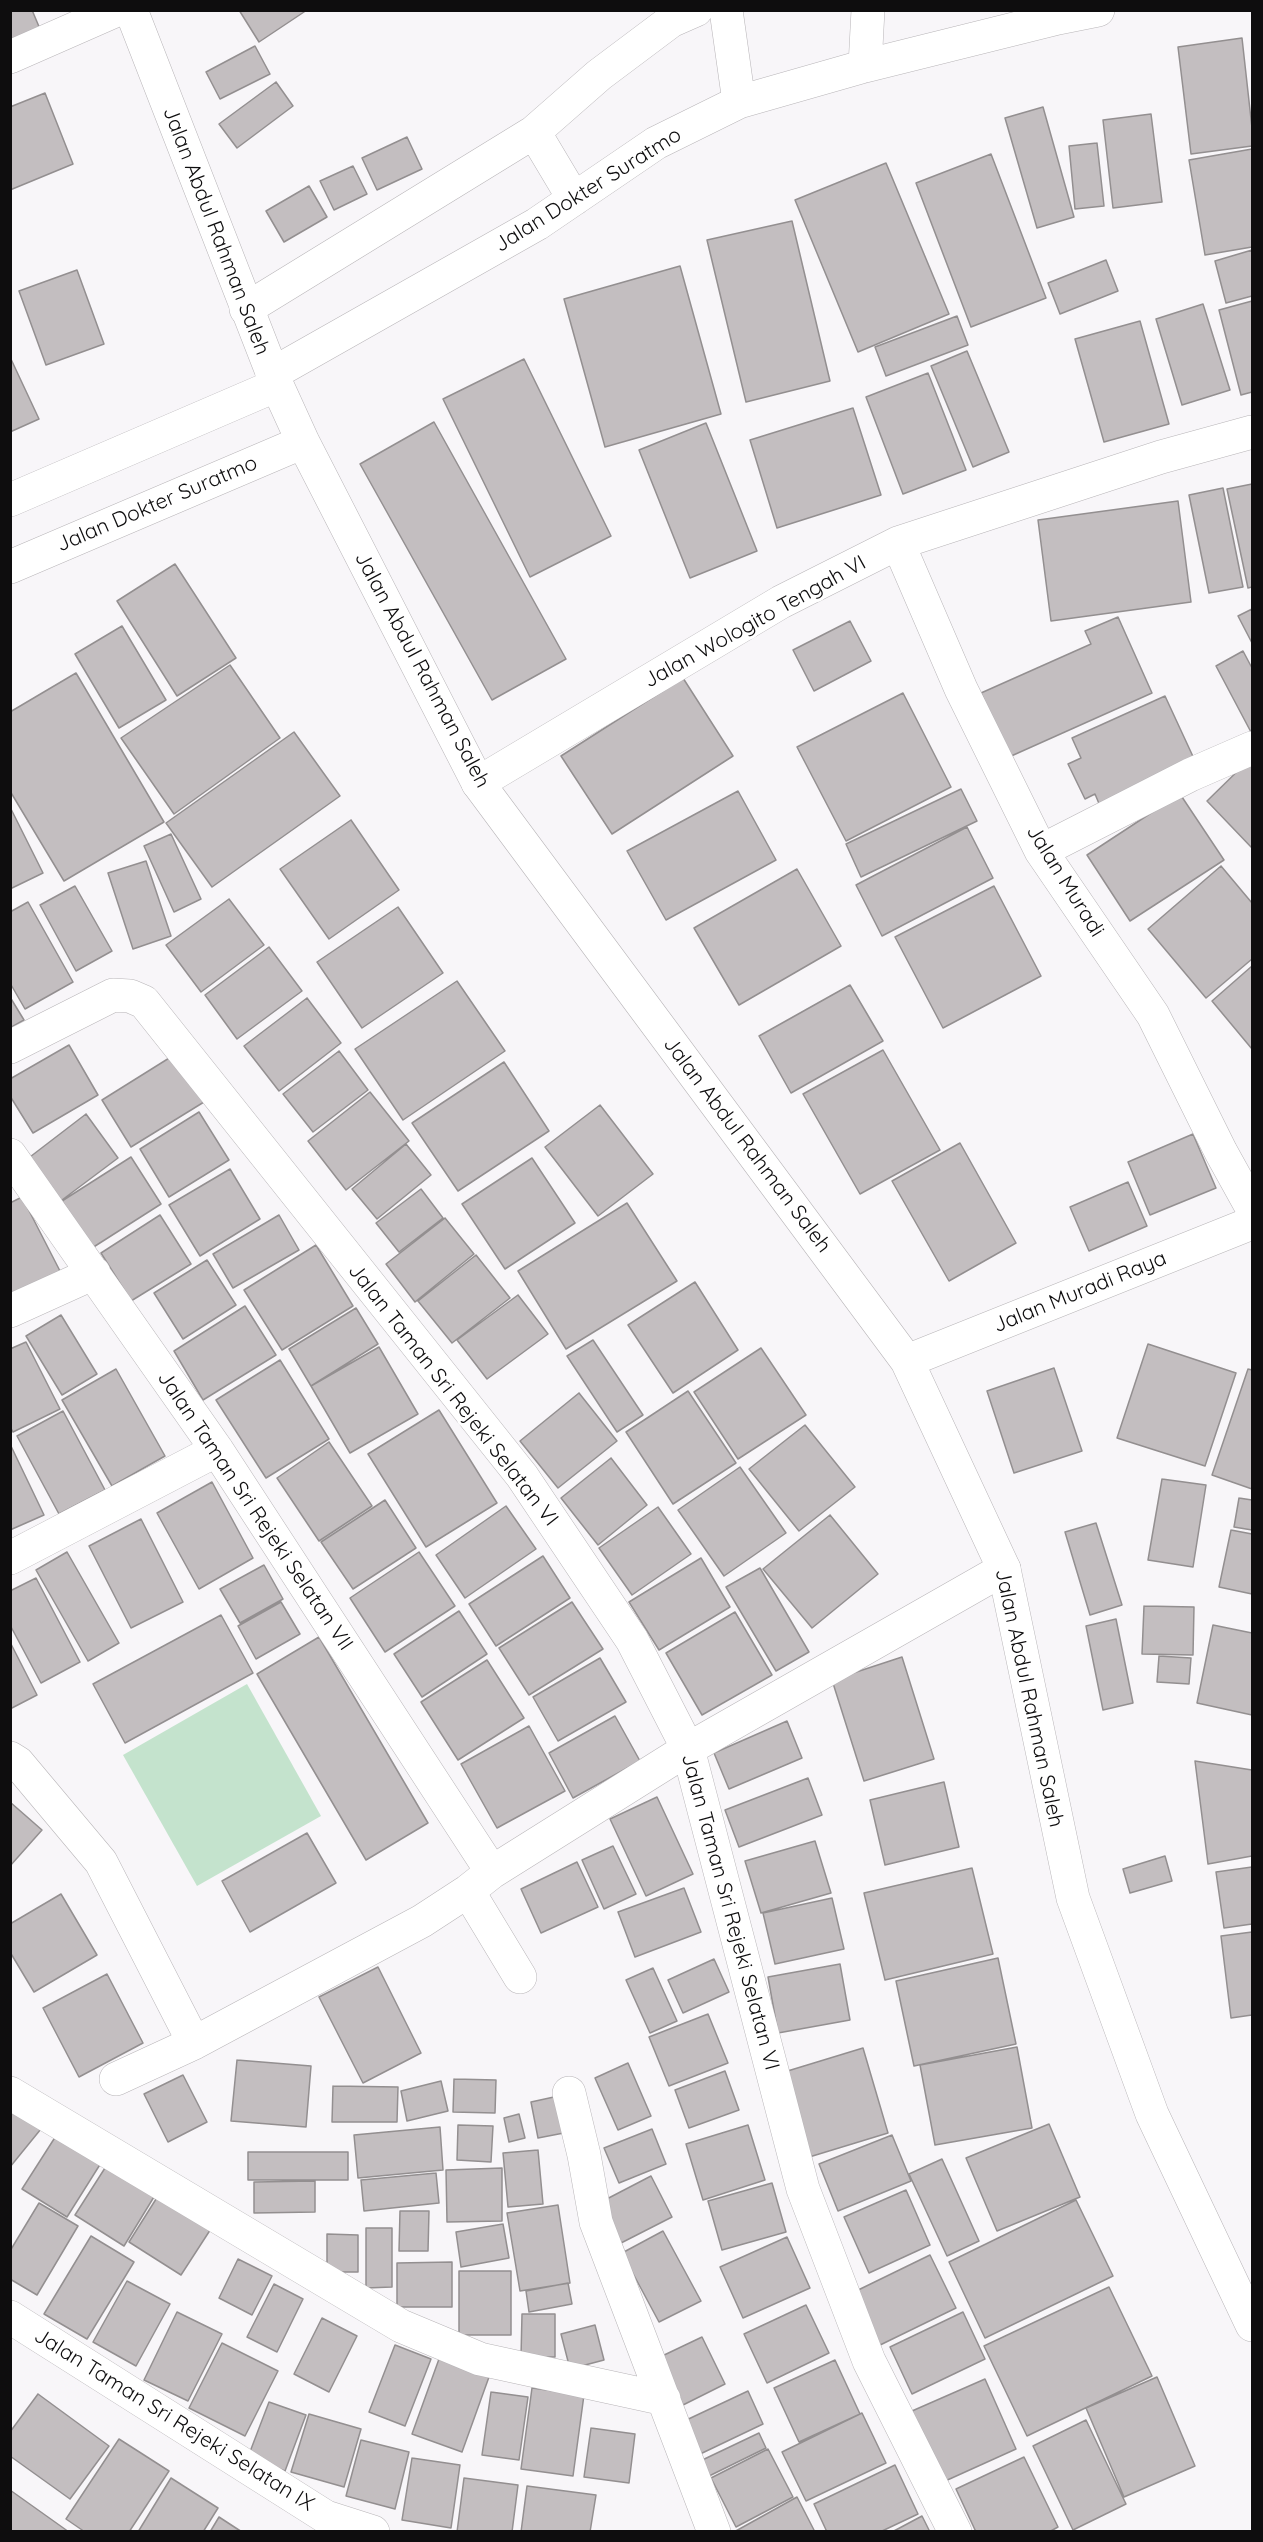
<!DOCTYPE html>
<html>
<head>
<meta charset="utf-8">
<style>
	body { margin:0 }
	#map { position:relative; width:1263px; height:2542px; overflow:hidden; background:#f8f6f9; font-family:Quicksand,sans-serif }
	canvas { display:block }
	.frame { position:absolute; inset:0; border:12px solid #0e0d0e; pointer-events:none }
</style>
</head>
<body>
<div id="map">
<canvas width="1263" height="2542"></canvas>
<div class="frame"></div>
</div>
<script>
const ctx = document.querySelector('canvas').getContext('2d');
ctx.lineJoin = 'round';
function fill(path, color) {
  ctx.fillStyle = color;
  ctx.fill(path, 'evenodd');
}
function toPath(rows) {
  const path = new Path2D();
  for (const r of rows) {
    path.moveTo(r[0], r[1]);
    for (let i = 2; i < r.length; i += 2) path.lineTo(r[i], r[i + 1]);
  }
  return path;
}
function trace(path, color, width, dash) {
  ctx.strokeStyle = color;
  ctx.lineWidth = width;
  ctx.lineCap = dash ? 'butt' : 'round';
  ctx.setLineDash(dash || []);
  ctx.stroke(path);
}
function drawText(font, color, halo, rows, align = 'center') {
  ctx.font = font + ' Quicksand,sans-serif';
  ctx.lineWidth = 6;
  ctx.setLineDash([]);
  ctx.textBaseline = 'middle';
  ctx.strokeStyle = halo;
  ctx.fillStyle = color;
  for (const [text, x, y, turn = 0] of rows) {
    ctx.save();
    ctx.translate(x, y);
    ctx.rotate((+turn || 0) * Math.PI / 180);
    ctx.textAlign = isNaN(turn) ? turn : align;
    if (halo) ctx.strokeText(text, 0, 0);
    ctx.fillText(text, 0, 0);
    ctx.restore();
  }
}
const green = toPath([
	[247,1684,321,1816,197,1886,123,1755]
]);
const building = toPath([
	[10,10,32,10,40,29,10,42,10,10],
	[239,10,307,10,259,42,239,10],
	[1242,38,1252,128,1252,146,1191,154,1178,47,1242,38],
	[255,46,270,74,220,99,206,72,255,46],
	[276,82,293,106,237,148,219,124,276,82],
	[45,93,73,164,10,190,10,107,45,93],
	[1043,107,1074,217,1037,228,1005,118,1043,107],
	[1151,114,1162,202,1113,208,1103,120,1151,114],
	[407,137,422,169,377,190,362,158,407,137],
	[1097,143,1104,206,1075,209,1069,146,1097,143],
	[1252,149,1252,247,1205,255,1189,160,1252,149],
	[991,154,1046,298,971,327,916,183,991,154],
	[886,163,949,314,858,352,795,200,886,163],
	[353,166,367,194,334,210,320,181,353,166],
	[309,186,327,217,284,242,266,211,309,186],
	[792,221,830,381,746,402,707,240,792,221],
	[1252,250,1252,296,1226,303,1215,261,1252,250],
	[1106,260,1118,291,1060,314,1048,283,1106,260],
	[680,266,721,414,605,447,564,299,680,266],
	[77,270,104,344,46,365,19,291,77,270],
	[1252,301,1252,392,1241,395,1219,310,1252,301],
	[1203,304,1230,390,1182,405,1156,319,1203,304],
	[957,316,968,345,886,376,875,347,957,316],
	[1140,321,1169,424,1104,442,1075,339,1140,321],
	[967,351,1009,452,973,467,931,366,967,351],
	[10,357,39,419,10,432,10,357],
	[524,359,611,536,530,577,443,399,524,359],
	[928,373,966,470,903,494,866,397,928,373],
	[853,408,881,495,777,528,750,440,853,408],
	[434,422,566,659,492,700,360,464,434,422],
	[706,423,757,551,690,578,639,450,706,423],
	[1252,484,1252,587,1248,588,1227,489,1252,484],
	[1223,488,1243,587,1209,593,1189,495,1223,488],
	[1178,501,1191,602,1051,621,1038,520,1178,501],
	[175,564,236,658,177,696,117,601,175,564],
	[1252,609,1252,643,1238,616,1252,609],
	[1118,617,1152,693,1009,757,981,693,1091,644,1085,631,1118,617],
	[850,621,871,661,814,691,793,650,850,621],
	[122,626,166,700,119,728,75,654,122,626],
	[1243,651,1252,668,1252,734,1216,666,1243,651],
	[230,665,280,738,174,814,121,738,230,665],
	[76,673,164,822,64,881,10,791,10,712,76,673],
	[683,678,733,756,612,834,561,756,683,678],
	[903,693,951,787,846,841,797,747,903,693],
	[1165,696,1196,763,1100,806,1095,794,1085,799,1068,764,1081,758,1072,738,1165,696],
	[294,732,340,796,212,887,166,823,294,732],
	[1252,757,1252,848,1207,801,1252,757],
	[961,789,977,821,861,877,846,844,961,789],
	[738,791,776,860,666,920,627,851,738,791],
	[1180,794,1224,860,1130,921,1087,855,1180,794],
	[10,807,43,873,10,889,10,807],
	[351,820,399,890,329,939,280,869,351,820],
	[967,827,993,878,882,936,856,885,967,827],
	[171,834,201,899,174,912,144,846,171,834],
	[146,861,171,936,133,949,108,873,146,861],
	[1221,866,1252,903,1252,959,1206,998,1148,929,1221,866],
	[797,869,841,946,739,1005,694,928,797,869],
	[75,886,112,951,76,971,40,905,75,886],
	[994,886,1041,976,943,1028,895,937,994,886],
	[229,899,264,945,201,992,166,945,229,899],
	[28,902,73,982,25,1009,10,983,10,912,28,902],
	[398,907,443,973,362,1028,317,962,398,907],
	[269,947,302,991,237,1039,205,995,269,947],
	[1252,966,1252,1049,1212,1001,1252,966],
	[457,981,505,1051,403,1120,355,1049,457,981],
	[850,985,883,1041,791,1093,759,1036,850,985],
	[10,997,24,1020,10,1028,10,997],
	[307,998,341,1043,279,1091,244,1046,307,998],
	[69,1045,98,1095,33,1133,10,1096,10,1079,69,1045],
	[883,1050,940,1150,860,1194,803,1094,883,1050],
	[339,1051,368,1090,313,1132,283,1094,339,1051],
	[174,1055,204,1102,131,1147,102,1100,174,1055],
	[504,1062,549,1131,458,1191,412,1123,504,1062],
	[370,1092,409,1141,346,1190,308,1141,370,1092],
	[600,1105,653,1174,598,1216,545,1147,600,1105],
	[199,1112,229,1160,169,1197,140,1149,199,1112],
	[86,1114,118,1158,58,1203,26,1160,86,1114],
	[1193,1134,1216,1188,1150,1215,1128,1162,1193,1134],
	[960,1143,1016,1243,949,1281,892,1181,960,1143],
	[406,1144,431,1175,377,1219,352,1189,406,1144],
	[131,1157,161,1204,92,1248,62,1201,131,1157],
	[532,1158,575,1223,505,1269,462,1204,532,1158],
	[230,1169,260,1219,200,1256,169,1205,230,1169],
	[1128,1182,1147,1226,1089,1251,1070,1207,1128,1182],
	[421,1189,443,1218,399,1252,376,1223,421,1189],
	[22,1197,60,1271,10,1297,10,1203,22,1197],
	[627,1203,677,1281,566,1349,518,1271,627,1203],
	[160,1215,191,1264,131,1301,101,1253,160,1215],
	[279,1215,299,1250,233,1288,213,1254,279,1215],
	[445,1218,474,1254,415,1302,386,1264,445,1218],
	[316,1245,353,1306,282,1350,244,1290,316,1245],
	[476,1255,510,1298,452,1343,418,1301,476,1255],
	[207,1260,236,1305,183,1339,154,1293,207,1260],
	[695,1282,738,1350,673,1393,628,1325,695,1282],
	[518,1295,548,1334,487,1379,457,1340,518,1295],
	[245,1306,276,1355,203,1400,174,1351,245,1306],
	[356,1308,378,1344,311,1386,289,1349,356,1308],
	[61,1315,97,1374,62,1395,26,1336,61,1315],
	[593,1340,643,1415,617,1432,567,1356,593,1340],
	[26,1342,60,1409,13,1432,10,1427,10,1349,26,1342],
	[1148,1344,1236,1373,1205,1466,1117,1438,1148,1344],
	[379,1347,418,1414,350,1453,311,1386,379,1347],
	[761,1348,806,1415,738,1459,694,1392,761,1348],
	[280,1360,329,1439,266,1478,216,1400,280,1360],
	[1054,1368,1082,1451,1014,1473,987,1391,1054,1368],
	[116,1369,165,1456,112,1486,62,1400,116,1369],
	[1248,1369,1252,1370,1252,1489,1212,1475,1248,1369],
	[688,1391,736,1463,673,1504,626,1432,688,1391],
	[579,1393,617,1441,558,1488,520,1441,579,1393],
	[439,1410,497,1503,426,1547,368,1454,439,1410],
	[63,1411,105,1490,59,1514,17,1436,63,1411],
	[805,1425,855,1487,799,1531,749,1469,805,1425],
	[329,1442,372,1506,319,1541,277,1478,329,1442],
	[10,1444,44,1515,10,1530,10,1444],
	[611,1458,647,1505,598,1545,561,1498,611,1458],
	[740,1467,786,1533,724,1576,678,1510,740,1467],
	[1162,1479,1206,1485,1193,1567,1148,1560,1162,1479],
	[212,1482,253,1558,199,1589,157,1513,212,1482],
	[1239,1498,1252,1500,1252,1530,1234,1527,1239,1498],
	[385,1500,416,1548,353,1589,321,1542,385,1500],
	[506,1506,536,1549,465,1598,436,1555,506,1506],
	[658,1507,691,1554,632,1595,599,1548,658,1507],
	[830,1515,878,1574,812,1628,763,1569,830,1515],
	[141,1519,183,1602,131,1628,89,1546,141,1519],
	[1096,1523,1122,1605,1090,1615,1065,1532,1096,1523],
	[1231,1530,1252,1534,1252,1594,1219,1587,1231,1530],
	[67,1552,119,1643,88,1661,36,1570,67,1552],
	[419,1552,455,1606,385,1652,350,1598,419,1552],
	[543,1556,570,1598,496,1646,469,1604,543,1556],
	[701,1558,730,1607,659,1650,629,1602,701,1558],
	[264,1565,283,1599,240,1623,220,1589,264,1565],
	[760,1568,809,1652,776,1671,726,1587,760,1568],
	[36,1578,80,1662,41,1683,10,1625,10,1591,36,1578],
	[281,1602,300,1634,256,1659,238,1626,281,1602],
	[572,1602,603,1649,529,1695,499,1648,572,1602],
	[1144,1606,1194,1607,1193,1655,1142,1654,1144,1606],
	[459,1611,487,1654,422,1697,394,1654,459,1611],
	[735,1612,772,1675,702,1715,666,1653,735,1612],
	[221,1615,253,1673,125,1743,93,1684,221,1615],
	[1116,1619,1133,1703,1103,1710,1086,1626,1116,1619],
	[1213,1625,1252,1633,1252,1715,1197,1703,1213,1625],
	[319,1637,428,1823,366,1860,257,1674,319,1637],
	[10,1642,37,1695,10,1709,10,1642],
	[1159,1656,1191,1658,1189,1684,1157,1682,1159,1656],
	[902,1657,934,1759,864,1781,832,1680,902,1657],
	[600,1658,626,1702,558,1741,533,1697,600,1658],
	[487,1660,524,1718,458,1760,421,1702,487,1660],
	[615,1716,640,1761,573,1798,549,1753,615,1716],
	[787,1721,802,1758,729,1789,714,1753,787,1721],
	[529,1726,565,1791,497,1828,461,1764,529,1726],
	[1195,1761,1252,1770,1252,1856,1208,1864,1195,1761],
	[808,1778,822,1815,739,1847,725,1810,808,1778],
	[944,1782,959,1847,885,1865,870,1800,944,1782],
	[657,1797,693,1874,646,1896,610,1819,657,1797],
	[10,1802,42,1830,10,1866,10,1802],
	[307,1833,336,1883,250,1932,222,1881,307,1833],
	[815,1841,831,1893,761,1913,745,1861,815,1841],
	[613,1846,636,1894,604,1909,582,1860,613,1846],
	[1165,1856,1172,1881,1130,1893,1123,1869,1165,1856],
	[577,1862,598,1907,541,1933,521,1889,577,1862],
	[1252,1867,1252,1924,1224,1928,1216,1872,1252,1867],
	[972,1868,993,1954,885,1980,864,1893,972,1868],
	[684,1888,701,1932,635,1957,618,1912,684,1888],
	[61,1894,97,1955,34,1992,10,1952,10,1924,61,1894],
	[832,1898,844,1949,775,1964,763,1913,832,1898],
	[1252,1932,1252,2015,1231,2018,1221,1936,1252,1932],
	[998,1958,1016,2044,914,2066,896,1981,998,1958],
	[714,1959,729,1992,683,2013,668,1980,714,1959],
	[840,1964,850,2020,778,2033,768,1977,840,1964],
	[378,1967,421,2053,363,2083,319,1997,378,1967],
	[653,1968,677,2021,650,2033,626,1980,653,1968],
	[107,1974,143,2043,79,2077,43,2008,107,1974],
	[708,2014,728,2063,669,2086,649,2037,708,2014],
	[1017,2047,1032,2128,935,2145,920,2065,1017,2047],
	[863,2048,888,2133,806,2158,781,2073,863,2048],
	[237,2060,311,2066,306,2127,231,2121,237,2060],
	[628,2063,651,2116,618,2130,595,2078,628,2063],
	[725,2071,739,2110,689,2128,675,2090,725,2071],
	[183,2075,207,2122,168,2142,144,2094,183,2075],
	[454,2079,496,2080,495,2113,453,2112,454,2079],
	[441,2081,448,2111,407,2121,401,2091,441,2081],
	[333,2086,398,2087,397,2122,332,2122,333,2086],
	[563,2095,569,2132,538,2138,531,2102,563,2095],
	[10,2096,45,2124,10,2167,10,2096],
	[519,2114,525,2138,509,2142,504,2118,519,2114],
	[1049,2124,1080,2197,997,2231,966,2158,1049,2124],
	[458,2125,493,2126,491,2162,457,2160,458,2125],
	[748,2125,765,2180,703,2200,686,2144,748,2125],
	[440,2127,443,2170,358,2178,354,2135,440,2127],
	[61,2128,106,2155,67,2217,22,2189,61,2128],
	[652,2129,666,2164,619,2183,604,2148,652,2129],
	[892,2135,911,2181,838,2211,819,2164,892,2135],
	[538,2150,543,2204,508,2207,503,2153,538,2150],
	[248,2152,348,2152,348,2180,248,2180,248,2152],
	[112,2157,160,2187,124,2246,75,2215,112,2157],
	[942,2159,979,2241,947,2256,909,2174,942,2159],
	[502,2168,502,2221,447,2222,446,2170,502,2168],
	[436,2173,439,2203,364,2211,361,2180,436,2173],
	[651,2176,672,2217,621,2243,601,2202,651,2176],
	[315,2181,315,2212,254,2213,254,2182,315,2181],
	[772,2183,786,2232,722,2250,708,2201,772,2183],
	[163,2188,216,2221,181,2275,129,2242,163,2188],
	[906,2190,930,2245,869,2273,844,2217,906,2190],
	[1076,2200,1113,2276,985,2338,949,2262,1076,2200],
	[39,2203,78,2226,37,2295,10,2279,10,2251,39,2203],
	[558,2205,570,2283,520,2291,507,2213,558,2205],
	[400,2211,429,2211,428,2251,399,2251,400,2211],
	[503,2224,509,2258,461,2267,456,2232,503,2224],
	[366,2228,392,2228,392,2287,366,2288,366,2228],
	[663,2231,701,2301,659,2322,622,2253,663,2231],
	[327,2234,358,2235,358,2272,327,2272,327,2234],
	[91,2236,134,2262,87,2339,44,2314,91,2236],
	[787,2237,810,2288,743,2318,720,2267,787,2237],
	[930,2255,956,2308,876,2347,850,2294,930,2255],
	[238,2259,272,2276,252,2315,219,2298,238,2259],
	[452,2262,452,2307,397,2307,397,2263,452,2262],
	[459,2271,511,2271,511,2335,459,2335,459,2271],
	[127,2281,170,2304,136,2366,93,2342,127,2281],
	[568,2283,572,2304,529,2312,526,2291,568,2283],
	[274,2284,303,2299,277,2352,247,2337,274,2284],
	[1109,2287,1152,2376,1027,2436,984,2346,1109,2287],
	[806,2305,829,2353,767,2383,744,2334,806,2305],
	[177,2312,222,2334,188,2401,144,2380,177,2312],
	[963,2312,985,2359,912,2394,890,2347,963,2312],
	[522,2314,555,2314,555,2357,521,2357,522,2314],
	[322,2318,357,2336,329,2392,294,2374,322,2318],
	[595,2325,604,2360,570,2369,561,2334,595,2325],
	[702,2337,725,2384,683,2405,660,2357,702,2337],
	[222,2343,278,2371,245,2436,189,2408,222,2343],
	[395,2345,431,2359,405,2426,369,2412,395,2345],
	[439,2359,489,2377,462,2452,412,2434,439,2359],
	[835,2360,860,2414,799,2442,774,2388,835,2360],
	[1157,2377,1195,2466,1124,2497,1086,2408,1157,2377],
	[985,2379,1016,2449,943,2482,912,2411,985,2379],
	[532,2388,584,2395,573,2476,521,2469,532,2388],
	[748,2391,763,2424,696,2456,680,2423,748,2391],
	[491,2392,528,2397,519,2460,482,2455,491,2392],
	[38,2394,109,2446,70,2499,10,2456,10,2432,38,2394],
	[269,2402,306,2415,285,2471,248,2457,269,2402],
	[862,2413,886,2463,806,2501,782,2452,862,2413],
	[309,2414,361,2429,344,2487,291,2472,309,2414],
	[1086,2420,1126,2504,1073,2530,1033,2446,1086,2420],
	[591,2428,635,2434,629,2483,584,2477,591,2428],
	[759,2433,766,2448,703,2479,696,2463,759,2433],
	[119,2439,169,2471,129,2532,85,2532,66,2519,119,2439],
	[361,2440,409,2452,395,2509,346,2496,361,2440],
	[768,2449,793,2497,736,2527,711,2478,768,2449],
	[1024,2457,1058,2527,1049,2532,976,2532,956,2489,1024,2457],
	[412,2458,460,2465,451,2528,402,2520,412,2458],
	[895,2465,918,2514,880,2532,827,2532,814,2504,895,2465],
	[171,2478,218,2508,203,2532,138,2532,171,2478],
	[464,2478,518,2485,512,2532,457,2532,464,2478],
	[527,2486,596,2495,590,2532,521,2532,527,2486],
	[10,2490,69,2532,10,2532,10,2490],
	[797,2497,815,2532,734,2532,797,2497],
	[922,2516,930,2532,892,2532,922,2516],
	[219,2517,242,2532,210,2532,219,2517]
]);
const street = toPath([
	[726,10,739,102],
	[10,57,117,10],
	[865,66,868,10],
	[534,132,574,199],
	[246,309,534,132,599,75,671,21,696,10],
	[272,374,537,224,656,143,739,102,865,66,1058,18,1098,10],
	[898,543,961,689,1041,851,1153,1015,1221,1152,1252,1208],
	[478,783,781,602,898,543,1161,457,1252,432],
	[1041,851,1190,775,1252,748],
	[10,1047,113,995,130,996,144,1002,522,1476,632,1640,688,1749,803,2189,869,2361,955,2532],
	[10,1155,217,1450,492,1872],
	[10,1311,94,1273],
	[10,1558,217,1450],
	[10,1758,18,1763,101,1862,194,2043],
	[468,1891,520,1977],
	[116,2079,194,2043,422,1921,468,1891,492,1872,688,1749,1004,1569],
	[10,2093,401,2326,480,2359,664,2399],
	[569,2093,584,2155,596,2222,714,2532],
	[10,2317,326,2517,373,2532]
]);
const secondary = toPath([
	[131,10,277,385,303,442,478,783,907,1361,1004,1569,1073,1898,1152,2114,1252,2325],
	[10,500,277,385],
	[10,567,303,442],
	[907,1361,1252,1223]
]);
const streetNames = [
	["Jalan Dokter Suratmo",588,190,-32],
	["Jalan Abdul Rahman Saleh",216,231,69],
	["Jalan Dokter Suratmo",157,504,-23],
	["Jalan Wologito Tengah VI",755,622,-29],
	["Jalan Abdul Rahman Saleh",422,670,62],
	["Jalan Muradi",1065,881,58],
	["Jalan Abdul Rahman Saleh",747,1145,53],
	["Jalan Muradi Raya",1080,1292,-22],
	["Jalan Taman Sri Rejeki Selatan VI",453,1395,52],
	["Jalan Taman Sri Rejeki Selatan VII",255,1511,56],
	["Jalan Abdul Rahman Saleh",1029,1698,78],
	["Jalan Taman Sri Rejeki Selatan VI",730,1912,75],
	["Jalan Taman Sri Rejeki Selatan IX",174,2420,32]
];
fill(green, '#c4e3cd');
fill(building, '#c3bec0');
trace(building, '#938f90', 1.5);
trace(street, '#b8b5b8', 34);
trace(secondary, '#b8b5b8', 34);
trace(street, '#fff', 33);
trace(secondary, '#fff', 33);
drawText('21px', '#0e0d0e', '#fff', streetNames);
</script>
</body>
</html>
